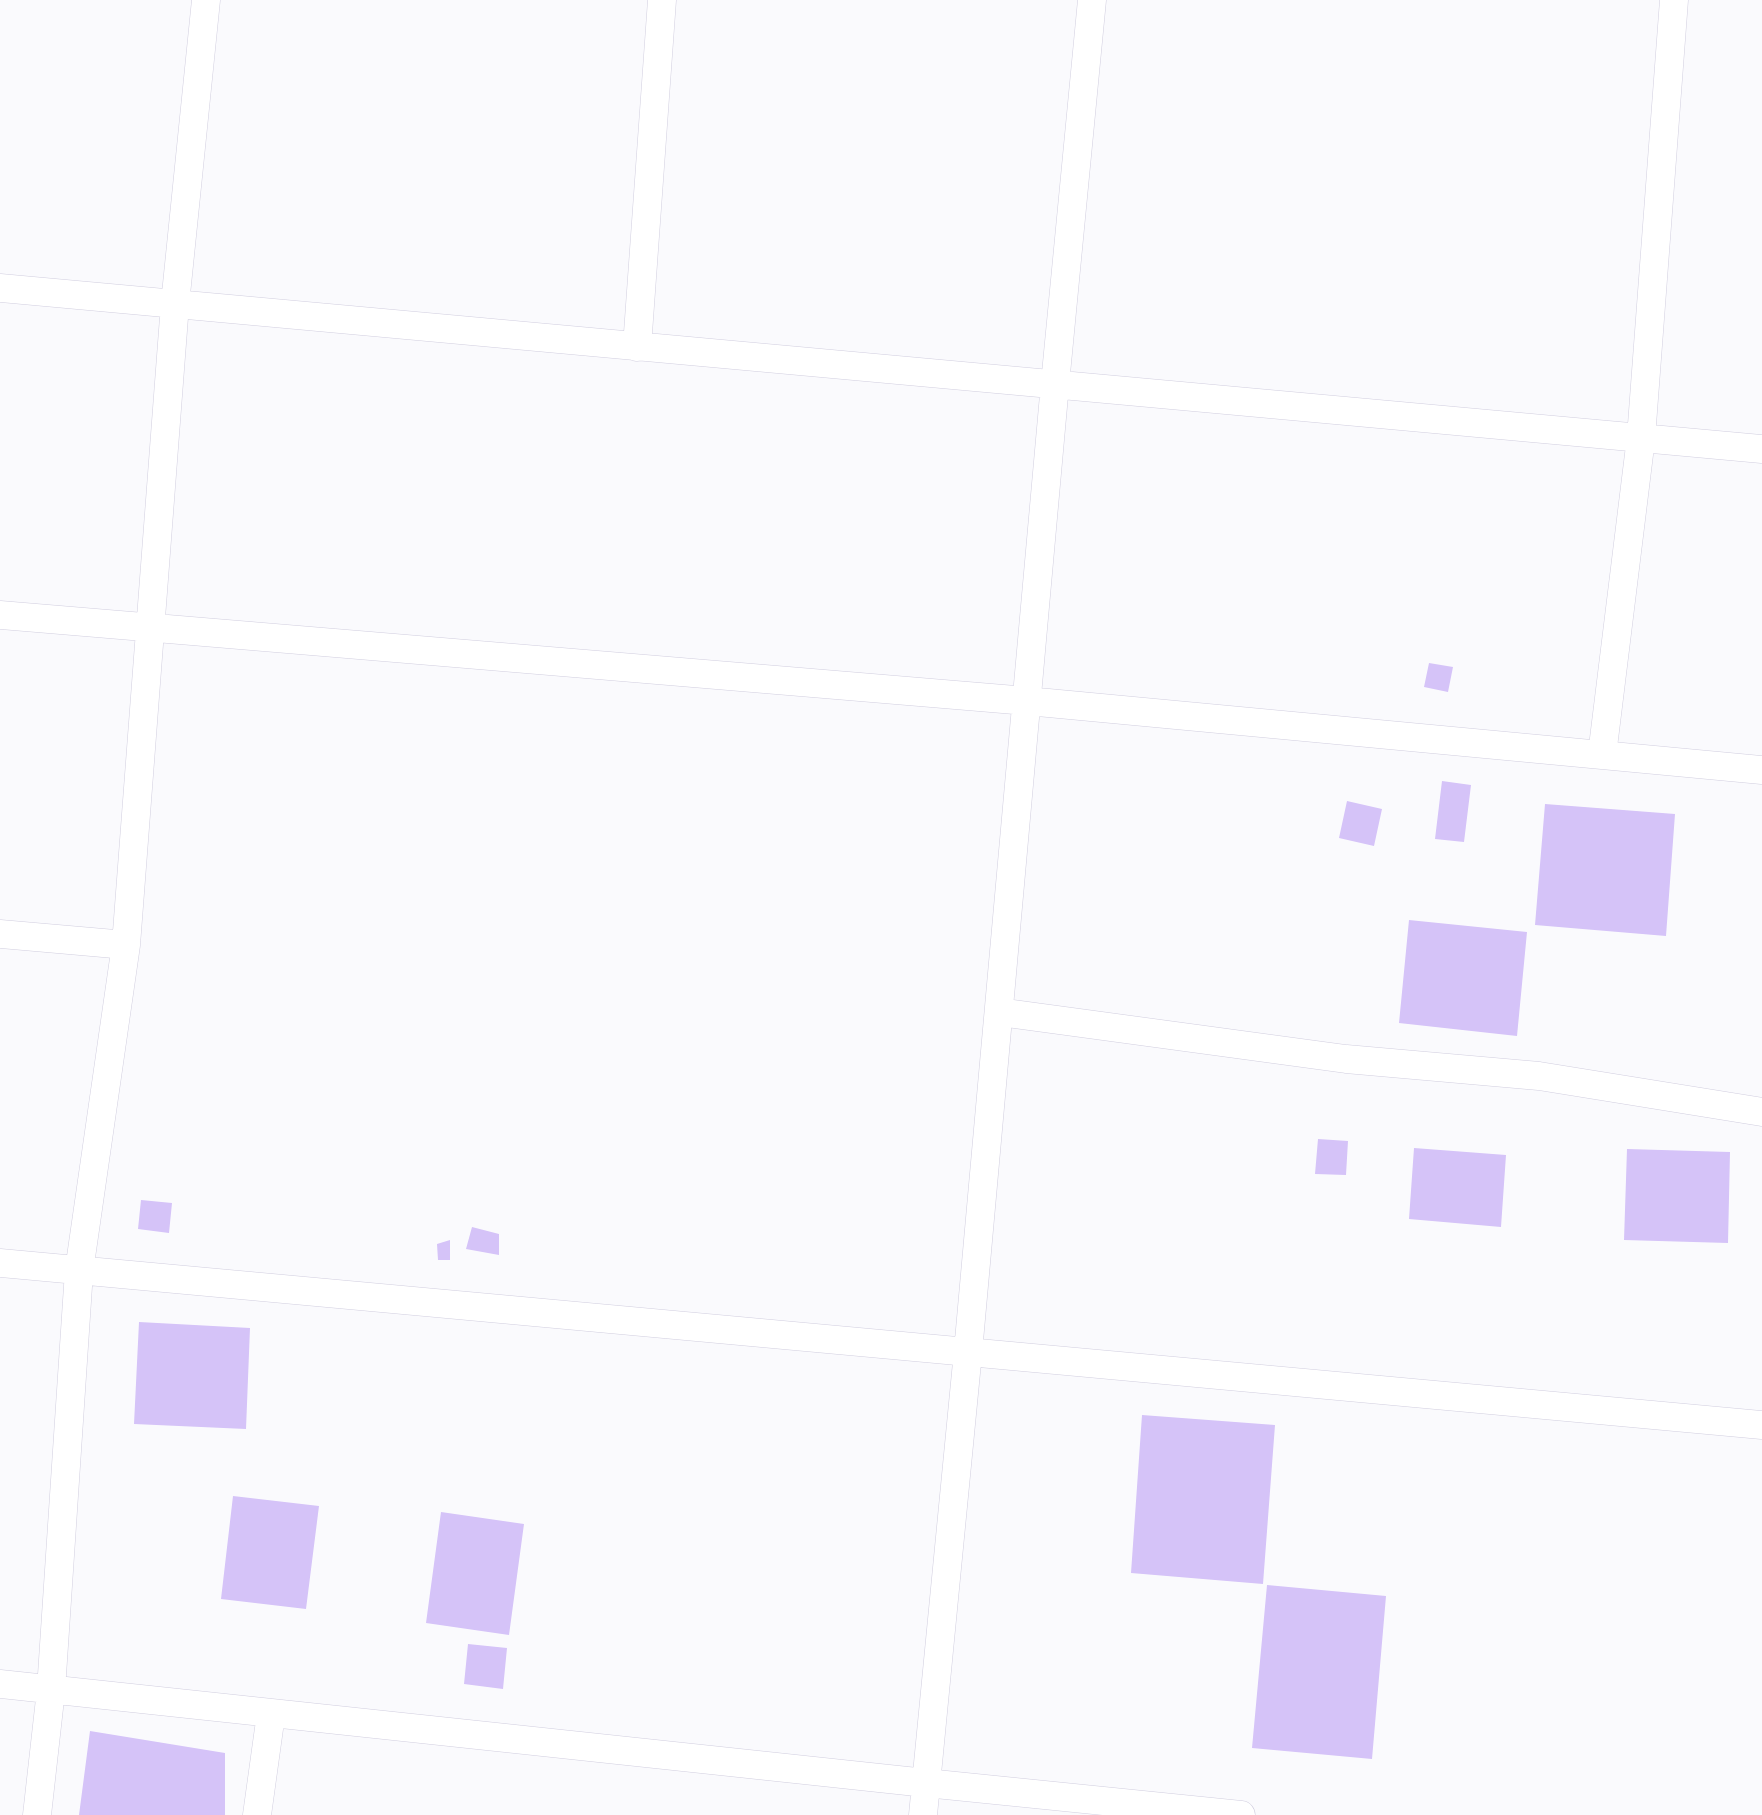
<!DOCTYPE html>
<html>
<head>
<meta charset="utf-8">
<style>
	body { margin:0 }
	canvas { display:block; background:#fafafd }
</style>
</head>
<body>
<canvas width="1762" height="1815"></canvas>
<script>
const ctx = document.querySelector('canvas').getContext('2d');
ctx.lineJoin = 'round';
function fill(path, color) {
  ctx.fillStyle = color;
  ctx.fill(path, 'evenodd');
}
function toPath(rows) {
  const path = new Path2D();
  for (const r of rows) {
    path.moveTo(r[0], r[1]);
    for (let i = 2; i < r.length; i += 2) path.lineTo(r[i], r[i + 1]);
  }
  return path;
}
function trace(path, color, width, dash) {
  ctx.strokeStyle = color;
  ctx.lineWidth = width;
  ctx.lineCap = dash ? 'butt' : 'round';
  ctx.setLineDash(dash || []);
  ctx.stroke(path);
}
const building = toPath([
	[1429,663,1453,667,1448,692,1424,687],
	[1442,781,1471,785,1464,842,1435,839],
	[1347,801,1382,809,1374,846,1339,838],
	[1545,804,1675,814,1666,936,1535,925],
	[1409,920,1527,932,1517,1036,1399,1023],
	[1318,1139,1348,1141,1346,1175,1315,1174],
	[1414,1148,1506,1155,1501,1227,1409,1219],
	[1627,1149,1730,1152,1728,1243,1624,1240],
	[141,1200,172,1203,169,1233,138,1229],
	[472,1227,499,1234,499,1255,466,1249],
	[450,1240,450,1260,438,1260,437,1244],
	[139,1322,250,1328,246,1429,134,1424],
	[1142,1415,1275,1425,1263,1584,1131,1573],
	[233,1496,319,1506,306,1609,221,1599],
	[441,1512,524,1524,509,1635,426,1623],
	[1267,1585,1386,1596,1372,1759,1252,1748],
	[468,1644,507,1648,503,1689,464,1684],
	[90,1731,225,1753,225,1815,79,1815]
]);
const street = toPath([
	[0,288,1762,449],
	[637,347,662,0],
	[0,615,1027,701,1762,770],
	[1602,755,1641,438,1674,0],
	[0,934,126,945],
	[999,1012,1346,1059,1539,1076,1762,1112],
	[0,1263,1762,1425],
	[0,1684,926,1783,1241,1815],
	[37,1815,51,1690,79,1271,126,945,175,304,206,0],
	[257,1815,271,1714],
	[923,1815,968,1352,1055,384,1092,0]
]);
fill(building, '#d5c3f8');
trace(street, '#d1cedf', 29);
trace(street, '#fff', 28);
</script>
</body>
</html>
